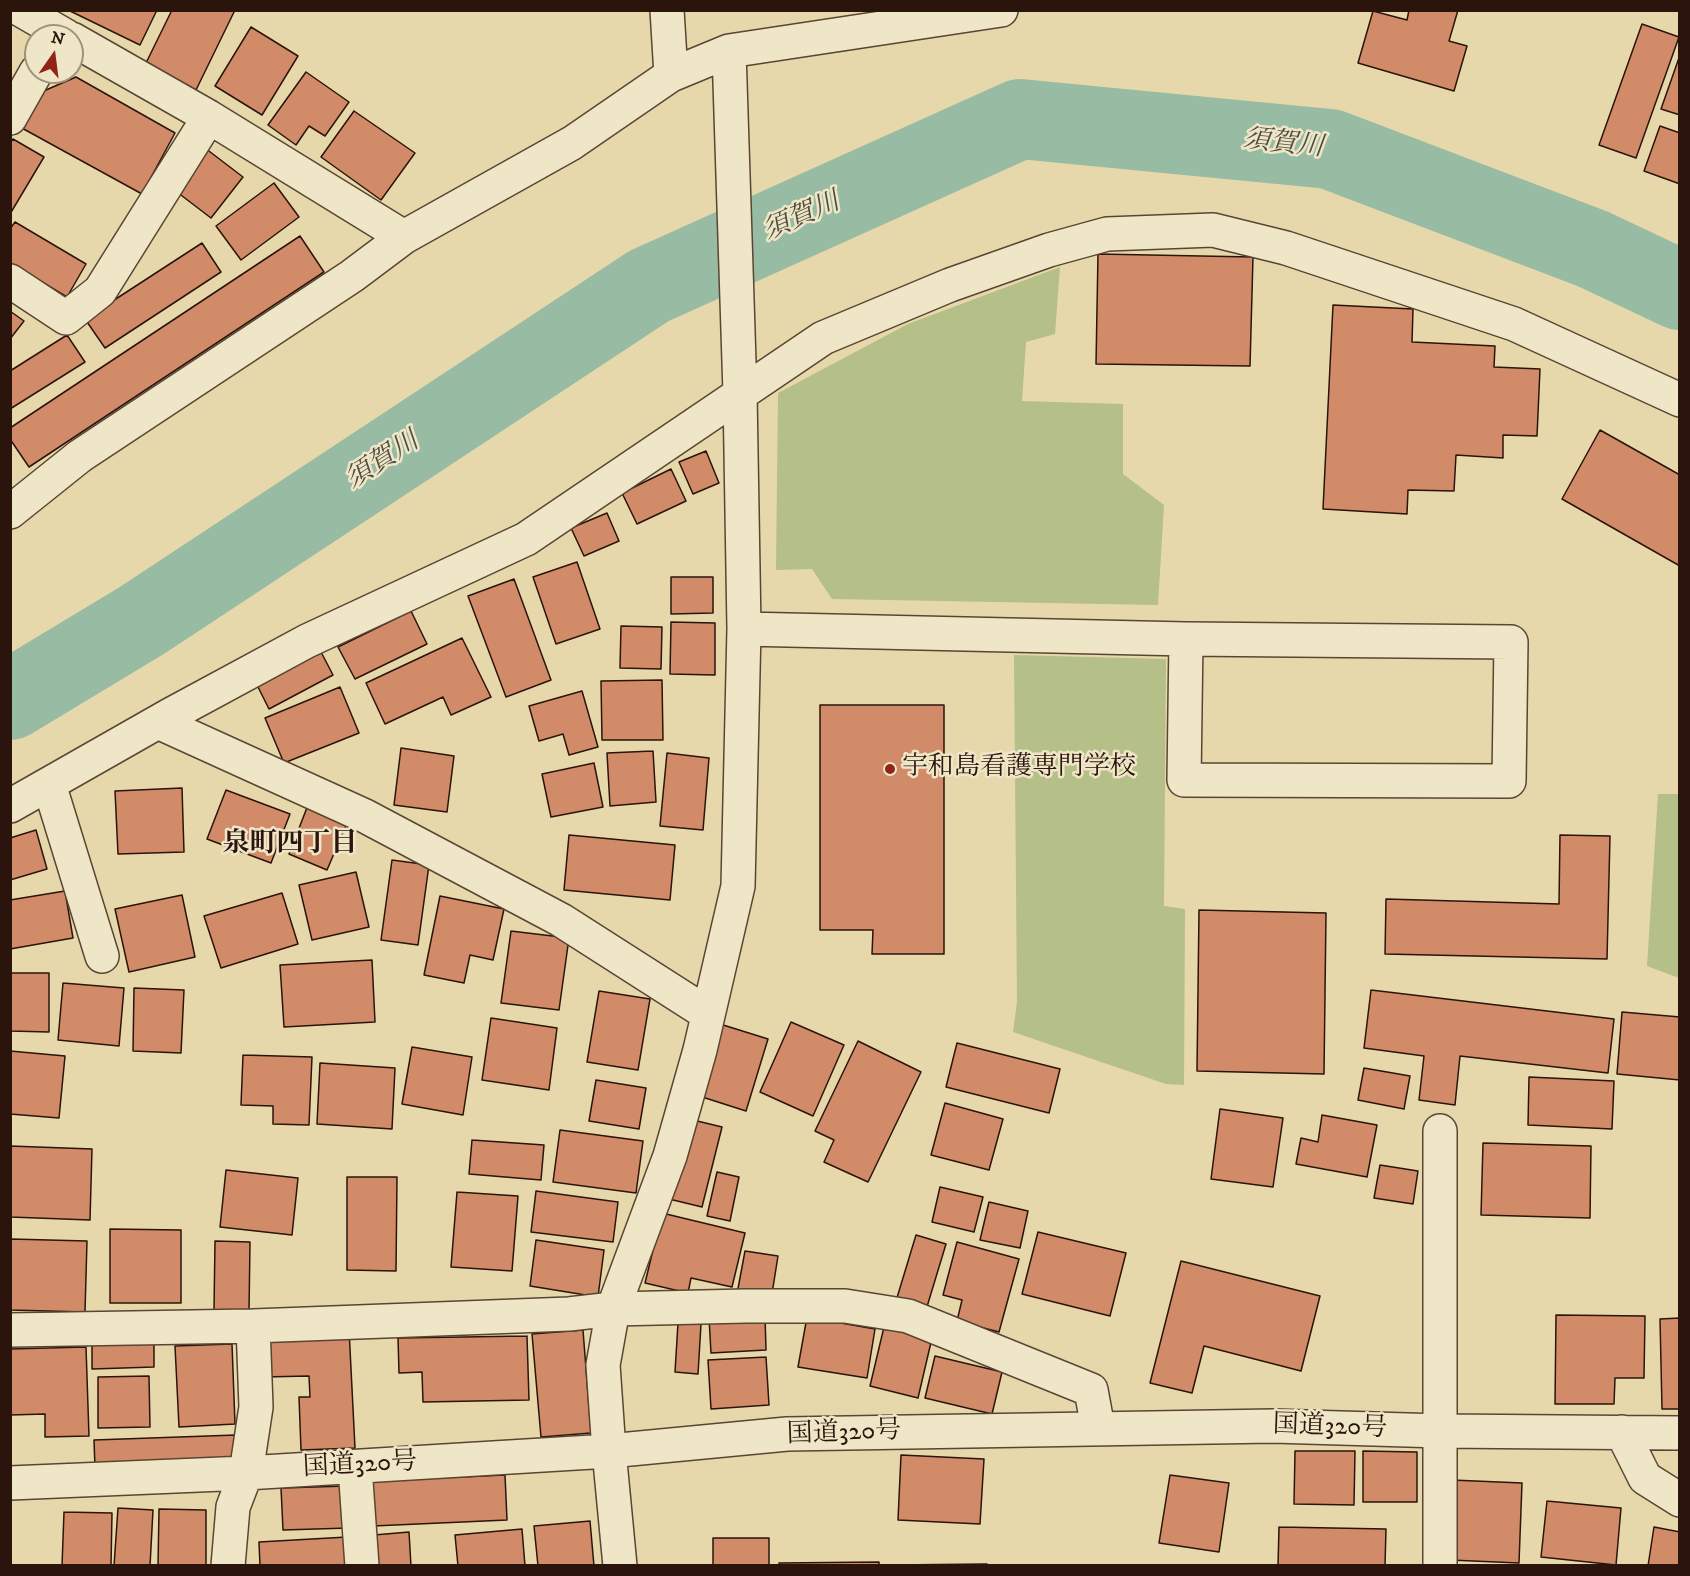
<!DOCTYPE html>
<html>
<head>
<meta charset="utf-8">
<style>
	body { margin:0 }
	#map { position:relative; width:1690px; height:1576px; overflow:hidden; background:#e6d8aa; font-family:"IM FELL DW Pica",serif }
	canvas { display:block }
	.frame { position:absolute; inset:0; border:12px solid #2a140b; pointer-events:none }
	.north { position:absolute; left:24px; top:24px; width:60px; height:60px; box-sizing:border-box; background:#efe6c8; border:2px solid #a0927c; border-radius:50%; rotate:14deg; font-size:16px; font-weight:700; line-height:24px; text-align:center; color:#2a140b }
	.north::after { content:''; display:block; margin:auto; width:21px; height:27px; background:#8f2418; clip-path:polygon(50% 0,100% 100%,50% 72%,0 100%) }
</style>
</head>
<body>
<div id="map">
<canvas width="1690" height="1576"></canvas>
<div class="frame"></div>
<div class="north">N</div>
</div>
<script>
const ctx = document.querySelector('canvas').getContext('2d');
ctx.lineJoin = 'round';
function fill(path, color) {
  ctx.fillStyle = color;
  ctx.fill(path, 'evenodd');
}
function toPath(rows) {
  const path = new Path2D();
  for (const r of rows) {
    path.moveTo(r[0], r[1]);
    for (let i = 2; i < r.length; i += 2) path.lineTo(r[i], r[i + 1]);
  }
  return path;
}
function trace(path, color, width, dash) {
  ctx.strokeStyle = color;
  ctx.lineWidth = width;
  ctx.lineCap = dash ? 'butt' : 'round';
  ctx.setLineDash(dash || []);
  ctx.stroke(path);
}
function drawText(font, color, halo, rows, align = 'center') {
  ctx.font = font + ' "IM FELL DW Pica","Noto Serif JP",serif';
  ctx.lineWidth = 5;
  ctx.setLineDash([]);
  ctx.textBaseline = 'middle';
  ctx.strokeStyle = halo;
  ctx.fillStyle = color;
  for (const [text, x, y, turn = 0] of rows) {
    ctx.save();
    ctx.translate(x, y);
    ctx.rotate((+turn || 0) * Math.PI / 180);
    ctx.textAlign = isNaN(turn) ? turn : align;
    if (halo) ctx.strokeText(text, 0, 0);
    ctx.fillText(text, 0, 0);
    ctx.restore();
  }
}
const green = toPath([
	[1060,267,1055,334,1026,342,1022,401,1123,404,1123,474,1164,505,1158,605,832,599,812,569,776,570,778,393,908,324],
	[1014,655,1166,659,1164,906,1185,909,1184,1085,1166,1084,1013,1032,1017,1002],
	[1658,794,1679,794,1679,978,1647,966]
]);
const river = toPath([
	[10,700,141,621,649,286,1020,119,1330,149,1593,249,1680,290]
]);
const building = toPath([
	[68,10,157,10,140,45,68,10],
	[172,10,235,10,196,90,145,65,172,10],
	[1409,10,1458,10,1449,41,1467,46,1454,91,1358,63,1373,11,1407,20,1409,10],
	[1642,24,1679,37,1636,158,1599,145,1642,24],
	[251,27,298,56,262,115,215,86,251,27],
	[1680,55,1680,115,1661,109,1680,55],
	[306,72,349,102,325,136,309,126,296,145,268,125,306,72],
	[76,77,175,133,142,194,20,127,39,93,76,77],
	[354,111,415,153,381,200,321,157,354,111],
	[1660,126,1680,133,1680,184,1644,171,1660,126],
	[13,139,44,157,10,214,10,143,13,139],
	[205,148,243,177,211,218,173,189,205,148],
	[274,183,299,217,241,260,216,226,274,183],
	[15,222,86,264,67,297,10,263,10,229,15,222],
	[300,236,324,272,29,467,10,439,10,428,300,236],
	[202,243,221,272,105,348,85,319,202,243],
	[1098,254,1253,257,1250,366,1096,364,1098,254],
	[1333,305,1413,309,1412,342,1495,346,1494,367,1540,369,1537,436,1503,435,1503,458,1456,455,1454,491,1408,490,1407,514,1323,509,1333,305],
	[10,311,24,321,10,339,10,311],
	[67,335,85,362,10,409,10,371,67,335],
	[1600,430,1680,475,1680,566,1562,499,1600,430],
	[706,451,719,483,693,494,679,462,706,451],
	[671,469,686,501,637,524,622,493,671,469],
	[607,513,619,541,584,556,571,528,607,513],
	[577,562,600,629,556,644,533,577,577,562],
	[671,577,713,577,713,613,671,614,671,577],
	[514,579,551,680,506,697,468,596,514,579],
	[411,611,427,644,355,679,338,647,411,611],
	[671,622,715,623,715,675,670,674,671,622],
	[621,626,662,627,661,669,620,668,621,626],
	[462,638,491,697,451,715,443,697,385,724,366,683,462,638],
	[320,650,333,675,269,709,256,683,320,650],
	[662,680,663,740,602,740,601,681,662,680],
	[340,687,359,733,284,763,265,718,340,687],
	[582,691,598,747,569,755,563,734,539,741,529,706,582,691],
	[820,705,944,705,944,954,872,954,873,930,820,930,820,705],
	[401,748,454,756,447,812,394,805,401,748],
	[653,751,656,802,610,806,607,753,653,751],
	[667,753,709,758,703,830,660,826,667,753],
	[594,763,603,807,551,817,542,774,594,763],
	[182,788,184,852,118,854,115,791,182,788],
	[226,790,290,814,271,863,207,839,226,790],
	[308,805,348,821,327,870,289,854,308,805],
	[36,830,47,869,10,880,10,838,36,830],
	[569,835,675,845,670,900,564,890,569,835],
	[1560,835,1610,836,1607,959,1385,954,1386,899,1559,904,1560,835],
	[392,860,429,865,418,945,381,940,392,860],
	[356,872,369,927,312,940,299,885,356,872],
	[65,891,73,938,10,949,10,900,65,891],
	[282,893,298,944,221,968,204,916,282,893],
	[182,895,195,957,129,972,115,909,182,895],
	[440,896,504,909,493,960,470,955,464,983,424,975,440,896],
	[1199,910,1326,913,1324,1074,1197,1071,1199,910],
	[511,931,569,938,559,1010,501,1003,511,931],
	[372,960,375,1022,284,1027,280,965,372,960],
	[10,973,49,973,49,1032,10,1031,10,973],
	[63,983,124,988,119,1046,58,1040,63,983],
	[134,988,184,990,181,1053,133,1051,134,988],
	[1371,990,1614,1019,1608,1073,1460,1056,1455,1105,1419,1100,1424,1056,1364,1048,1371,990],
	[599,991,650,999,638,1070,587,1062,599,991],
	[1622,1012,1680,1017,1680,1080,1617,1074,1622,1012],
	[491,1018,557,1028,549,1090,482,1080,491,1018],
	[791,1022,844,1045,813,1116,760,1092,791,1022],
	[720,1024,768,1039,746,1111,699,1096,720,1024],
	[858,1041,921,1072,868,1182,824,1162,834,1140,815,1131,858,1041],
	[957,1043,1060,1069,1049,1113,946,1087,957,1043],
	[412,1047,472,1057,463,1115,402,1104,412,1047],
	[10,1051,65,1056,59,1118,10,1114,10,1051],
	[243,1055,312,1057,309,1125,273,1124,273,1106,241,1105,243,1055],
	[320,1063,395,1068,392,1129,317,1124,320,1063],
	[1364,1068,1410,1076,1404,1109,1358,1100,1364,1068],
	[1529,1077,1614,1081,1612,1129,1528,1125,1529,1077],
	[596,1080,646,1088,639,1129,589,1121,596,1080],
	[945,1103,1003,1119,989,1170,931,1155,945,1103],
	[1220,1109,1283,1118,1273,1187,1211,1179,1220,1109],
	[1322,1115,1377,1125,1367,1177,1296,1164,1301,1138,1318,1142,1322,1115],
	[689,1119,722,1127,702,1207,669,1199,689,1119],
	[560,1130,643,1141,636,1193,553,1182,560,1130],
	[472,1140,544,1145,541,1180,469,1174,472,1140],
	[1483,1143,1591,1146,1590,1218,1481,1215,1483,1143],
	[10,1146,92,1149,90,1220,10,1217,10,1146],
	[1380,1165,1418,1171,1413,1204,1374,1198,1380,1165],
	[226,1170,298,1178,292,1235,220,1227,226,1170],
	[717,1172,739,1177,730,1221,707,1216,717,1172],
	[347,1177,397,1177,396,1271,347,1270,347,1177],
	[940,1187,983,1197,974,1232,932,1222,940,1187],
	[536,1191,618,1202,613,1242,531,1232,536,1191],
	[457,1192,518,1196,512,1271,451,1267,457,1192],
	[989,1202,1028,1211,1020,1248,980,1240,989,1202],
	[662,1213,745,1233,732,1287,691,1278,688,1293,645,1283,662,1213],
	[110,1229,181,1230,181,1303,110,1303,110,1229],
	[1038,1232,1126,1253,1110,1316,1022,1294,1038,1232],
	[916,1235,946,1244,926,1310,896,1301,916,1235],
	[10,1239,87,1241,85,1312,10,1310,10,1239],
	[536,1240,604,1250,598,1297,530,1286,536,1240],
	[215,1241,250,1242,249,1312,214,1310,215,1241],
	[957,1242,1019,1259,999,1332,957,1321,962,1300,943,1295,957,1242],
	[745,1251,778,1256,771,1300,737,1294,745,1251],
	[1181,1261,1320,1296,1301,1371,1204,1346,1192,1393,1150,1383,1181,1261],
	[765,1315,766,1350,711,1353,709,1318,765,1315],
	[1556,1315,1645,1316,1644,1378,1615,1378,1614,1404,1555,1404,1556,1315],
	[807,1317,875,1329,867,1378,798,1367,807,1317],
	[1680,1318,1680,1409,1662,1409,1660,1319,1680,1318],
	[678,1323,701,1324,698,1374,675,1372,678,1323],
	[884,1327,932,1338,918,1398,870,1386,884,1327],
	[349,1329,355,1448,301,1450,299,1397,310,1397,309,1376,263,1377,261,1333,349,1329],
	[583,1330,591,1433,541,1437,532,1334,583,1330],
	[527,1336,529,1400,423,1402,422,1372,399,1373,398,1338,527,1336],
	[154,1339,154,1367,92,1369,92,1341,154,1339],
	[232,1344,235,1424,179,1427,175,1346,232,1344],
	[86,1347,89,1436,45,1437,45,1414,10,1415,10,1349,86,1347],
	[935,1356,1002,1372,992,1414,925,1398,935,1356],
	[766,1357,769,1405,711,1409,708,1360,766,1357],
	[149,1376,150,1427,98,1428,98,1377,149,1376],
	[236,1435,237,1463,95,1468,94,1440,236,1435],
	[1295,1451,1355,1451,1354,1505,1294,1504,1295,1451],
	[1363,1451,1417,1452,1417,1502,1363,1502,1363,1451],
	[901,1455,984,1459,980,1524,898,1520,901,1455],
	[505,1475,507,1520,373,1526,371,1481,505,1475],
	[1170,1475,1229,1483,1219,1552,1159,1543,1170,1475],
	[1452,1480,1522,1483,1519,1563,1450,1560,1452,1480],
	[347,1486,349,1528,283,1530,281,1488,347,1486],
	[1547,1501,1621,1508,1616,1565,1541,1557,1547,1501],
	[118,1508,153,1510,150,1566,114,1566,118,1508],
	[159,1509,206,1510,206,1566,158,1566,159,1509],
	[64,1512,112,1513,111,1566,62,1566,64,1512],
	[590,1521,594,1566,538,1566,534,1526,590,1521],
	[1279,1527,1386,1529,1385,1566,1278,1566,1279,1527],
	[1654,1527,1680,1532,1680,1566,1648,1566,1654,1527],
	[522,1529,525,1566,458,1566,455,1535,522,1529],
	[409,1532,411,1566,376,1566,374,1535,409,1532],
	[347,1537,349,1566,260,1566,259,1542,347,1537],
	[713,1538,769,1538,769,1566,713,1566,713,1538],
	[879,1562,879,1566,779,1566,779,1563,879,1562],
	[987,1564,987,1566,891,1566,891,1565,987,1564]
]);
const minor = toPath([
	[21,10,66,36],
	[667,10,671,75],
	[72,39,209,117,404,237],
	[10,118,36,72],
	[10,281,66,318,100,291,209,117],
	[10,512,80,456,352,276,404,237,572,143,671,75,729,51,1001,10],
	[744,629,1186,639,1511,642,1509,781,1184,780,1186,639],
	[158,722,365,816,561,920,708,1014],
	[49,784,102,956],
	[10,806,170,715,307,641,526,539,823,338,950,285,1049,250,1107,234,1213,230,1286,248,1514,324,1680,400],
	[1440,1131,1440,1566],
	[10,1330,253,1326,569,1314,613,1309,746,1306,845,1306,908,1316,1091,1390,1098,1428],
	[1622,1432,1645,1478,1680,1500],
	[355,1467,362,1566],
	[10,1483,246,1473,609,1451,787,1434,1273,1426,1441,1431,1680,1433],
	[228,1566,233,1507,246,1473,256,1407,253,1326],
	[620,1566,609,1451,603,1365,613,1309,670,1156,700,1050,738,886,744,629,740,393,729,51]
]);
const markers = [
	[890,769,6,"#8f2418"]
];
const poiNames = [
	["宇和島看護専門学校",902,769]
];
const streetNames = [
	["国道320号",1330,1428,2],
	["国道320号",844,1434,-2],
	["国道320号",360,1466,-3]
];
const waterNames = [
	["須賀川",1283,145,6],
	["須賀川",802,218,-24],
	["須賀川",383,462,-33]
];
const neighbourhoodNames = [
	["泉町四丁目",290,845]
];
fill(green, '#b5bf88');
trace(river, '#97bba3', 80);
fill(building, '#d28b68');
trace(building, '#2a140b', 1.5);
trace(minor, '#594533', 36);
trace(minor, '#efe6c8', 33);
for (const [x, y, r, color] of markers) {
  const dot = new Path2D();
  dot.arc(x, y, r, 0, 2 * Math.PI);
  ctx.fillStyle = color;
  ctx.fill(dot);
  trace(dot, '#efe6c8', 2);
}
drawText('26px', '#2a140b', '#efe6c8', poiNames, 'left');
drawText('26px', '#2a140b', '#efe6c8', streetNames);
drawText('italic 27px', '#504e40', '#efe6c8', waterNames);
drawText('bold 27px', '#2a140b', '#efe6c8', neighbourhoodNames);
</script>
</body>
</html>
